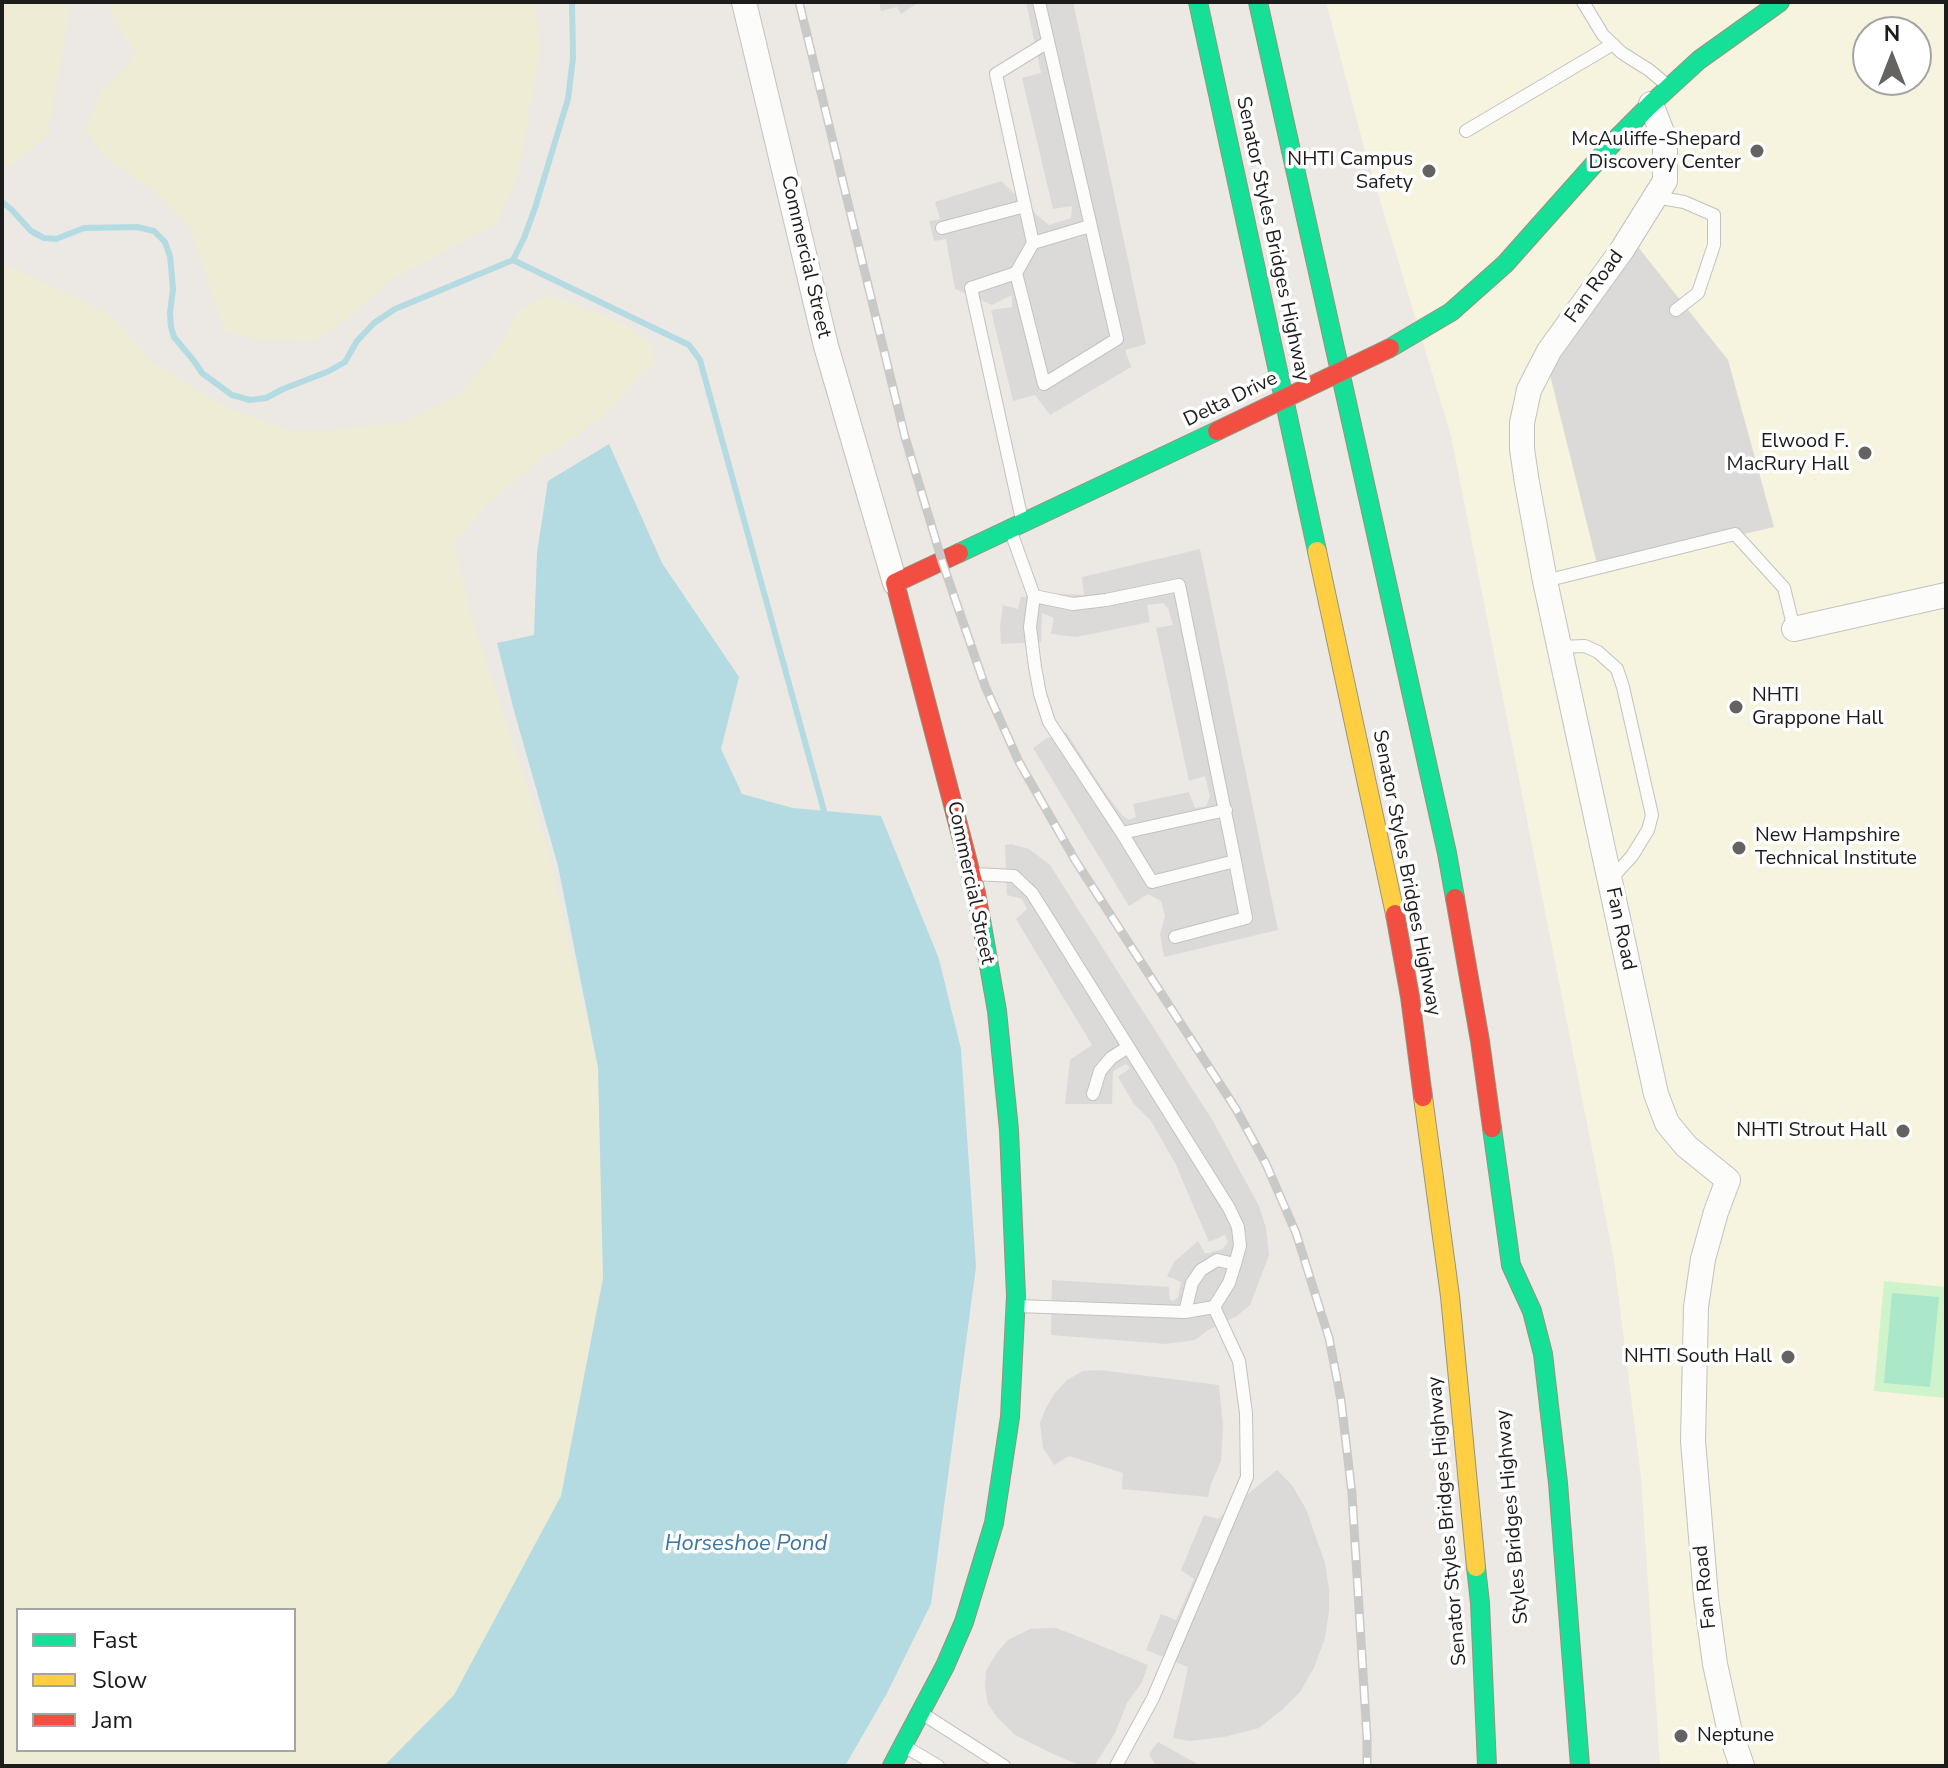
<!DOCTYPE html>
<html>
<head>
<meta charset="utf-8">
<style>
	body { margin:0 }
	#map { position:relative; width:1948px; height:1768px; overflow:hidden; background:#ece8e4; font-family:"Nunito Sans",sans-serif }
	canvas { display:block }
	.frame { position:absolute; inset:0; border:4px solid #1c1c1c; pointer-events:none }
	.legend { position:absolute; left:16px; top:1608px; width:280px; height:144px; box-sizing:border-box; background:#fff; border:2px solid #a4a4a4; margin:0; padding:10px 14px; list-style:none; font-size:24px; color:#1c1c1c }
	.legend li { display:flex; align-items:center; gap:16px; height:40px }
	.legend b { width:40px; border:2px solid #a4a4a4 }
	.north { position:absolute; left:1852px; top:16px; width:80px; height:80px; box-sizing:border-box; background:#fff; border:2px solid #a4a4a4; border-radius:50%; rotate:0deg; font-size:22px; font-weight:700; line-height:32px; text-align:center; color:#1c1c1c }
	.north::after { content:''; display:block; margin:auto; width:28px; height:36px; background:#656362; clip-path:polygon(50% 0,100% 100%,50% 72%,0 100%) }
</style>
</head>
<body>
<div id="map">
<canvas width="1948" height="1768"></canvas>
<div class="frame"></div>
<ul class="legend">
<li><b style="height:10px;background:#16e098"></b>Fast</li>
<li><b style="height:10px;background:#ffcf43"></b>Slow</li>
<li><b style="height:10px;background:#f24e42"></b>Jam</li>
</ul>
<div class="north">N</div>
</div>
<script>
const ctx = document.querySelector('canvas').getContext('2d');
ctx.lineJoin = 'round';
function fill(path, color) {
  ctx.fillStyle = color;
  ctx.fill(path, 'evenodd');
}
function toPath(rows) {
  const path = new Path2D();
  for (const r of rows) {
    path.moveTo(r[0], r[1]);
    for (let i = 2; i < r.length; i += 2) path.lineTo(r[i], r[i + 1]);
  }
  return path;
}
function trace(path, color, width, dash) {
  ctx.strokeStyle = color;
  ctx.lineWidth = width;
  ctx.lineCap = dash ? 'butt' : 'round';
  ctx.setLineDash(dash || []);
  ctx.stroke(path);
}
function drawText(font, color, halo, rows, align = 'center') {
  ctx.font = font + ' "Nunito Sans",sans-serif';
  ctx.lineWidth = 7;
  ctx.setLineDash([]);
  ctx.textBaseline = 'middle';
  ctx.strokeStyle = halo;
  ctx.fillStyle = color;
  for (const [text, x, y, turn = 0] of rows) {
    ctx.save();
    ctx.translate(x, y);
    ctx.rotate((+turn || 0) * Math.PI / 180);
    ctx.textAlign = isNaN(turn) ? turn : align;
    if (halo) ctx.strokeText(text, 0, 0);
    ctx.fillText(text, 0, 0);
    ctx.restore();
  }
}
const education = toPath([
	[1326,2,1946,2,1946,1766,1660,1766,1641,1478,1614,1260,1451,436,1363,144],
	[1868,32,1916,32,1916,80,1868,80]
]);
const farmland = toPath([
	[2,2,71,2,48,136,2,172],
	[108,2,535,2,540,53,519,171,497,224,394,278,348,318,316,340,255,339,224,331,191,229,158,195,104,156,85,129,101,91,127,66,136,53,115,24],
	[2,263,108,313,154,363,223,406,288,430,333,430,401,423,459,394,495,353,519,311,545,296,569,301,625,325,651,344,655,361,601,418,534,465,488,503,454,543,470,612,547,847,598,1068,603,1278,561,1496,454,1695,384,1766,2,1766],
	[18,1610,294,1610,294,1750,18,1750]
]);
const park = toPath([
	[1884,1281,1946,1287,1946,1398,1874,1391]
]);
const pitch = toPath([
	[1892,1293,1939,1297,1930,1387,1884,1383]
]);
const parking = toPath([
	[879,2,919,2,901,14,897,7,881,11],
	[1026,2,1073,2,1146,344,1125,350,1131,367,1050,415,1035,395,1013,401,991,310,1012,307,1012,295,992,305,955,289,946,239,934,241,929,221,940,219,935,202,1001,181,1038,216,1049,225,1071,218,1072,206,1053,209,1022,78,1041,73],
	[1630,237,1728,360,1774,527,1598,568,1550,375],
	[1200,549,1278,930,1164,957,1160,934,1165,916,1161,901,1148,894,1129,906,1033,748,1047,738,1066,732,1104,791,1122,815,1129,820,1136,817,1133,804,1189,792,1195,808,1206,806,1210,796,1205,776,1189,781,1156,628,1173,625,1168,608,1163,603,1147,605,1150,622,1076,637,1051,634,1054,618,1042,613,1041,642,1001,644,1000,626,1003,605,1018,609,1021,597,1064,594,1084,595,1082,577],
	[1011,844,1029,849,1050,865,1214,1123,1259,1206,1266,1228,1269,1255,1250,1305,1237,1316,1208,1330,1195,1340,1166,1344,1051,1335,1052,1280,1169,1287,1170,1300,1173,1301,1178,1297,1181,1282,1167,1276,1174,1262,1198,1241,1205,1253,1209,1253,1222,1249,1228,1242,1225,1235,1209,1242,1175,1163,1151,1121,1134,1104,1118,1077,1130,1068,1126,1064,1113,1071,1112,1104,1065,1104,1070,1060,1092,1045,1016,919,1027,909,1022,899,1007,895,1005,845],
	[1099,1370,1219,1385,1223,1427,1221,1461,1211,1484,1208,1497,1122,1489,1123,1473,1069,1456,1054,1465,1043,1448,1042,1439,1040,1423,1046,1408,1054,1394,1067,1380,1083,1371],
	[1277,1470,1292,1485,1306,1509,1325,1563,1329,1589,1329,1611,1325,1638,1314,1668,1300,1692,1283,1709,1259,1728,1224,1737,1190,1741,1173,1738,1188,1667,1146,1650,1161,1614,1176,1620,1194,1579,1181,1570,1204,1515,1218,1519],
	[1048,1628,1056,1628,1072,1634,1148,1665,1142,1682,1127,1703,1115,1733,1094,1766,1081,1766,1051,1753,1015,1735,997,1717,988,1704,985,1687,986,1671,996,1654,1008,1640,1030,1629],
	[1158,1742,1201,1766,1156,1766,1149,1754]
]);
const water = toPath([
	[609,444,662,563,739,677,721,749,742,794,793,808,881,816,939,959,961,1049,976,1267,931,1604,886,1695,845,1766,384,1766,454,1695,561,1496,603,1278,598,1068,558,866,513,707,497,643,534,635,537,553,548,481]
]);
const stream = toPath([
	[2,202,11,209,31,231,44,238,56,239,84,228,137,227,154,231,165,242,170,256,173,289,170,313,171,327,174,337,194,361,202,373,232,395,250,400,266,398,283,389,327,372,345,362,357,341,374,323,395,309,513,260,524,238,535,208,568,99,573,58,572,2],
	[513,260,689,345,700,360,824,811]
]);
const lane = toPath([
	[1583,2,1603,35,1622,53,1649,70,1667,85],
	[1466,131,1613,44],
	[1655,197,1684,202,1714,215,1714,245,1698,293,1676,310],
	[942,228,1025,206],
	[1033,243,1090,226],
	[1016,273,1033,243,996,74,1048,42],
	[1022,520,971,288,1016,273,1044,384,1117,339,1039,2],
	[1011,532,1034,596,1030,627,1035,667,1040,694,1049,722,1122,833,1152,882,1235,861,1246,918,1175,937],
	[1545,581,1735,534,1784,588,1794,629],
	[1034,596,1073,604,1106,600,1179,585,1235,861],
	[1559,647,1585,646,1598,652,1617,669,1623,687,1652,815,1648,830,1632,856,1609,881],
	[1122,833,1226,810],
	[974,874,1014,876,1032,893,1229,1208,1238,1227,1240,1246,1235,1264,1229,1283,1214,1307,1239,1361,1246,1413,1247,1477,1153,1698,1116,1766],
	[1093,1094,1100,1071,1111,1058,1128,1047],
	[1017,1306,1185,1312,1214,1307],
	[1185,1312,1192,1283,1201,1270,1217,1260,1235,1264],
	[923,1714,1004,1766],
	[906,1747,938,1766]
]);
const street = toPath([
	[744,2,826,346,895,583],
	[1651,104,1665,140,1665,181,1622,250,1549,351,1529,390,1522,423,1522,449,1527,483,1545,581,1656,1094,1667,1123,1686,1146,1728,1180,1716,1212,1703,1259,1696,1307,1693,1441,1706,1597,1715,1664,1729,1728,1742,1766],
	[1794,629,1946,595]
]);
const fast = toPath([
	[1198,2,1317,551],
	[1258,2,1447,853,1455,898],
	[1390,348,1451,312,1505,264,1620,135,1651,104,1699,60,1780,2],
	[959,553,1217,431],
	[1492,1128,1511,1265,1532,1311,1543,1354,1558,1483,1580,1766],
	[1476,1567,1480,1603,1487,1766],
	[892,1766,945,1666,964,1622,994,1523,1010,1417,1016,1296,1009,1130,997,1011,981,920]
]);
const slow = toPath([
	[1317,551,1395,914],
	[1423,1097,1450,1296,1476,1567]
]);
const jam = toPath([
	[959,553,895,583,976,893,981,920],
	[1455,898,1480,1041,1492,1128],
	[1395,914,1410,997,1423,1097]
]);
const rail = toPath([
	[799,2,905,437,942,561,985,686,1019,762,1075,860,1236,1109,1266,1164,1296,1233,1329,1338,1341,1400,1352,1494,1367,1738,1367,1766]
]);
const jamBridge = toPath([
	[1217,431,1390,348]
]);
const markers = [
	[1757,151,8,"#656362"],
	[1429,171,8,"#656362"],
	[1865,453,8,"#656362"],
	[1736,707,8,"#656362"],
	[1739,848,8,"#656362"],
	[1903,1131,8,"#656362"],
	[1788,1357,8,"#656362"],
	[1681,1736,8,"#656362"]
];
const poiNames = [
	["McAuliffe-Shepard",1741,140],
	["Discovery Center",1741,163],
	["NHTI Campus",1413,160],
	["Safety",1413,183],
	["Elwood F.",1849,442],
	["MacRury Hall",1849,465],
	["NHTI",1752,696,"left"],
	["Grappone Hall",1752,719,"left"],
	["New Hampshire",1755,836,"left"],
	["Technical Institute",1755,859,"left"],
	["NHTI Strout Hall",1887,1131],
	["NHTI South Hall",1772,1357],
	["Neptune",1697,1736,"left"]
];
const streetNames = [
	["Senator Styles Bridges Highway",1272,239,78],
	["Commercial Street",805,257,77],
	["Fan Road",1595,287,-54],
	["Delta Drive",1231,400,-26],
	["Senator Styles Bridges Highway",1406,873,79],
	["Commercial Street",970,883,78],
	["Fan Road",1620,929,78],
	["Styles Bridges Highway",1513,1517,-95],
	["Senator Styles Bridges Highway",1448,1521,-95],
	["Fan Road",1706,1587,-96]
];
const waterNames = [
	["Horseshoe Pond",746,1545]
];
fill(education, '#f6f3de');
fill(farmland, '#eeecd5');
fill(park, '#cff4cc');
fill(pitch, '#abe7c9');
fill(parking, '#dcdad8');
fill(water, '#b4dbe2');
trace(stream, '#b4dbe2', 6);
trace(lane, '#c4c2c0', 14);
trace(street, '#c4c2c0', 26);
trace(fast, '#95947c', 20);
trace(slow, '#95947c', 20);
trace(jam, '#95947c', 20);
trace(lane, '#fcfcfb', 12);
trace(street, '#fcfcfb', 24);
trace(fast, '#16e098', 18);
trace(slow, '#ffcf43', 18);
trace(jam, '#f24e42', 18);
trace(rail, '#c9c9c8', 9);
trace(rail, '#fff', 6, [18]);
trace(jamBridge, '#95947c', 20, []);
trace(jamBridge, '#f24e42', 18);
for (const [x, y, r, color] of markers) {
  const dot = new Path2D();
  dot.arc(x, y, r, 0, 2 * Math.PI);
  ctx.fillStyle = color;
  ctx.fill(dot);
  trace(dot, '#fff', 3);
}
drawText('20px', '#1c1c1c', '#fff', poiNames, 'right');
drawText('20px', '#1c1c1c', '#fff', streetNames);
drawText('italic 22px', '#3c77a4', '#fff', waterNames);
</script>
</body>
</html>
